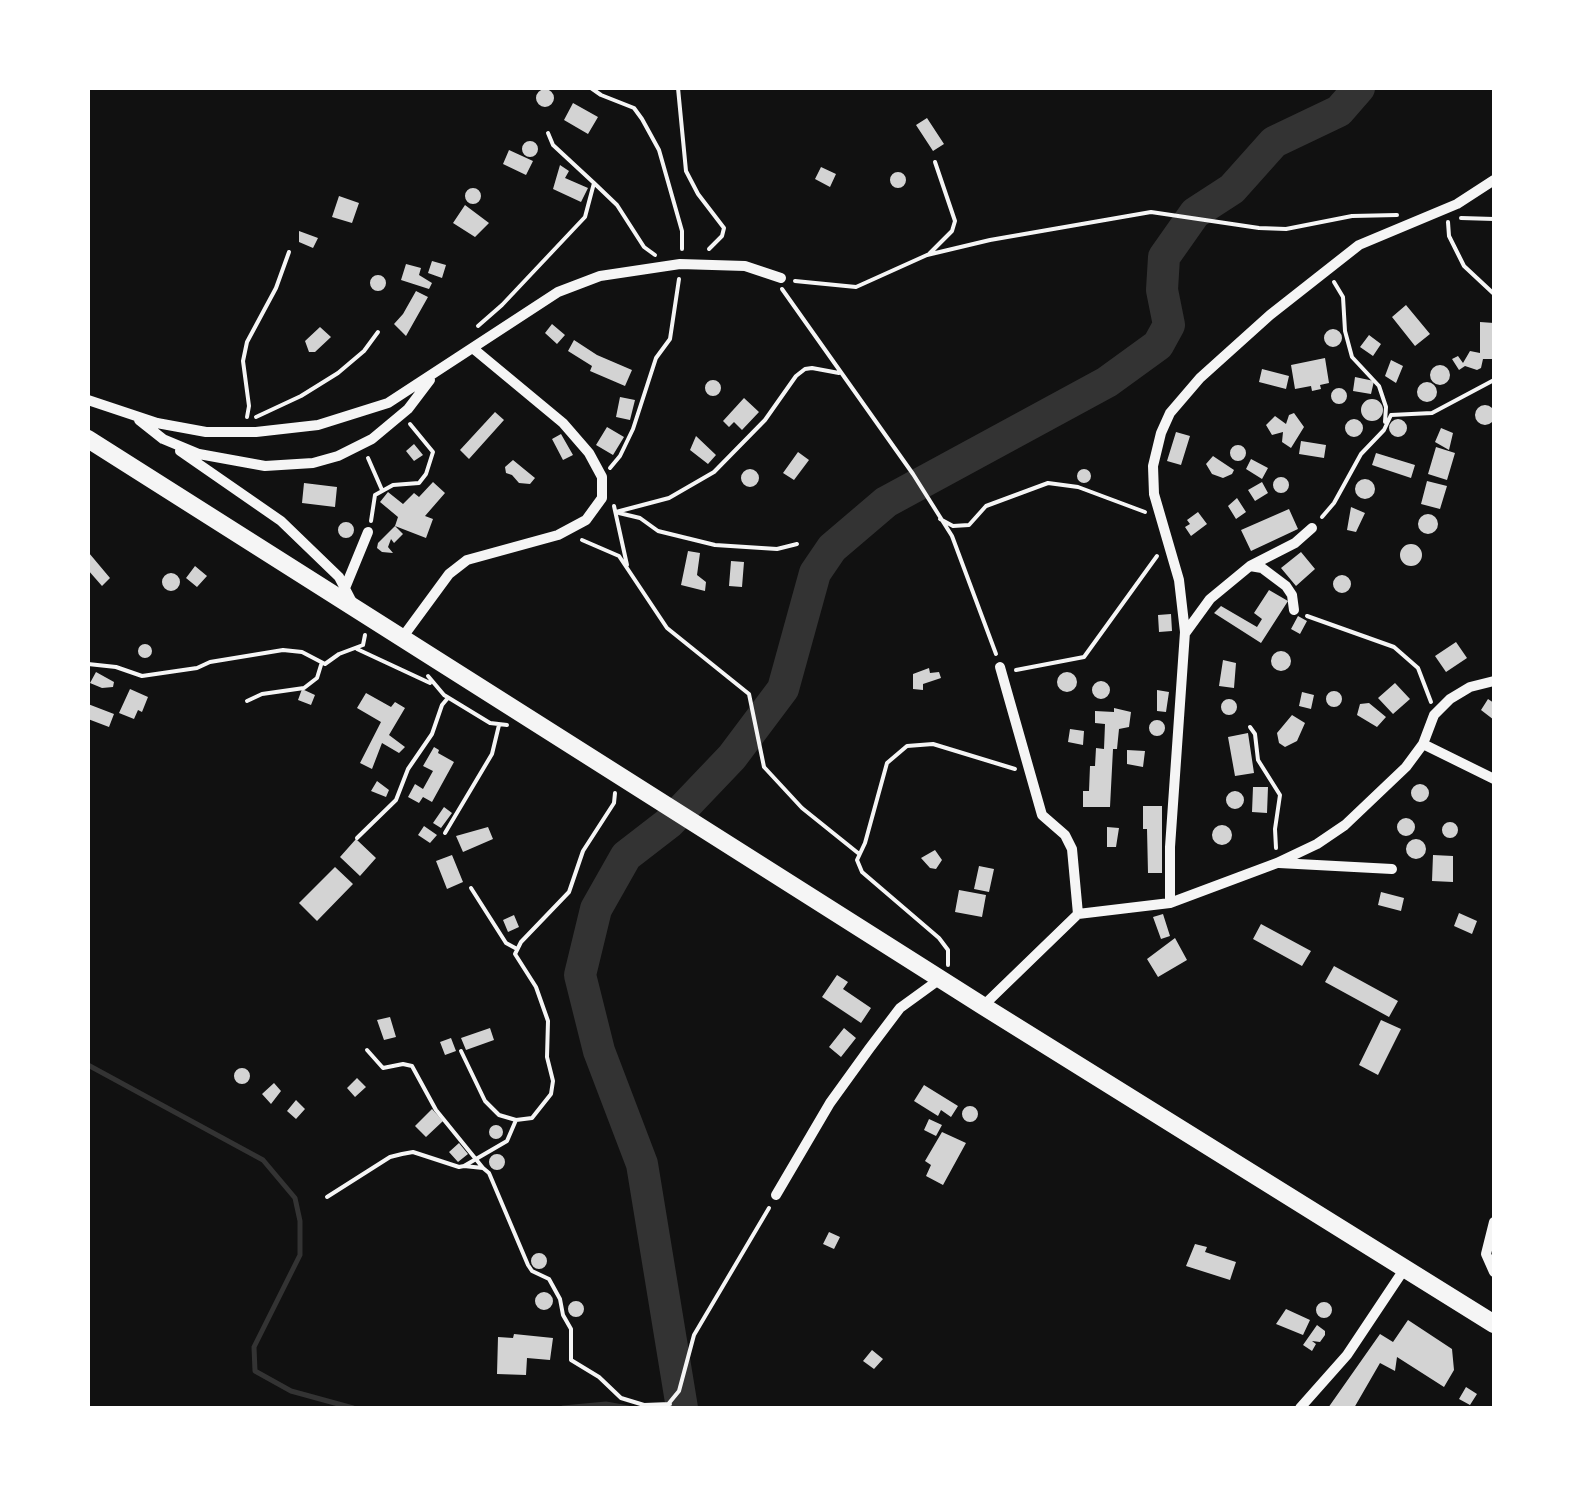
<!DOCTYPE html>
<html>
<head>
<meta charset="utf-8">
<style>
	body { margin:0 }
	#map { position:relative; width:1582px; height:1496px; overflow:hidden; background:#111; font-family:Arial,sans-serif }
	canvas { display:block }
	.frame { position:absolute; inset:0; border:90px solid #fff; pointer-events:none }
</style>
</head>
<body>
<div id="map">
<canvas width="1582" height="1496"></canvas>
<div class="frame"></div>
</div>
<script>
const ctx = document.querySelector('canvas').getContext('2d');
ctx.lineJoin = 'round';
function toPath(rows) {
  const path = new Path2D();
  for (const r of rows) {
    if (r.length === 3) {
      path.moveTo(r[0] + r[2], r[1]);
      path.arc(r[0], r[1], r[2], 0, 2 * Math.PI);
      continue;
    }
    path.moveTo(r[0], r[1]);
    for (let i = 2; i < r.length; i += 2) path.lineTo(r[i], r[i + 1]);
  }
  return path;
}
function trace(path, color, width, dash) {
  ctx.strokeStyle = color;
  ctx.lineWidth = width;
  ctx.lineCap = dash ? 'butt' : 'round';
  ctx.setLineDash(dash || []);
  ctx.stroke(path);
}
function fill(path, color) {
  ctx.fillStyle = color;
  ctx.fill(path, 'evenodd');
}
const stream = toPath([
	[88,1065,263,1160,295,1198,300,1221,300,1255,254,1347,255,1371,291,1391,353,1408],
	[563,1408,606,1404,628,1408]
]);
const river = toPath([
	[682,1408,642,1164,599,1051,580,975,596,909,626,856,670,822,732,757,783,689,815,573,832,548,886,502,1107,382,1158,345,1169,325,1162,290,1164,257,1195,213,1232,189,1274,142,1339,111,1359,88]
]);
const building = toPath([
	[545,98,9],
	[573,103,598,117,588,134,564,120],
	[927,118,944,144,933,151,916,125],
	[530,149,8],
	[509,150,533,161,526,175,503,164],
	[560,165,569,171,565,178,588,188,581,202,553,189],
	[821,167,836,174,830,187,815,179],
	[898,180,8],
	[473,196,8],
	[339,196,359,203,352,223,332,217],
	[465,205,489,223,475,237,453,223],
	[299,231,318,238,313,248,299,242],
	[432,261,446,265,442,278,428,273],
	[406,264,421,268,419,275,432,283,429,289,401,280],
	[378,283,8],
	[416,291,428,297,406,336,394,324,403,314],
	[1406,305,1430,334,1415,346,1392,317],
	[1480,322,1494,323,1494,359,1483,359,1481,368,1477,370,1465,366,1459,370,1452,359,1458,356,1463,363,1470,351,1480,353],
	[552,324,565,335,557,344,545,333],
	[320,327,331,337,315,352,309,352,305,341],
	[1333,338,9],
	[1369,335,1381,344,1373,356,1360,347],
	[574,340,597,355,632,370,625,386,590,371,592,366,568,351],
	[1325,358,1329,383,1320,385,1321,389,1312,391,1311,386,1295,389,1291,365],
	[1391,360,1403,366,1396,383,1385,376],
	[1440,375,10],
	[1262,369,1289,376,1286,389,1259,382],
	[1355,377,1374,381,1371,394,1353,391],
	[713,388,8],
	[1427,392,10],
	[1339,396,8],
	[620,397,635,400,630,420,616,417],
	[744,398,759,412,742,430,734,422,729,427,723,421],
	[1372,410,11],
	[1485,415,10],
	[495,412,504,420,469,459,460,450],
	[1294,413,1304,427,1291,448,1282,442,1283,432,1272,435,1266,425,1275,416,1286,424,1289,415],
	[1354,428,9],
	[1398,428,9],
	[607,427,624,437,613,455,596,445],
	[1441,428,1453,433,1449,450,1435,442],
	[1176,432,1190,436,1181,465,1167,461],
	[561,434,573,455,563,460,552,439],
	[696,436,716,455,708,464,690,450],
	[1301,441,1326,445,1324,458,1299,454],
	[414,444,423,455,414,461,406,451],
	[1238,453,8],
	[1436,447,1455,453,1447,480,1428,474],
	[798,452,809,460,794,480,783,473],
	[1376,453,1415,465,1411,478,1372,465],
	[1213,456,1234,470,1232,474,1223,478,1212,474,1206,464],
	[1251,459,1268,468,1262,479,1246,469],
	[513,460,535,478,530,484,519,483,512,475,506,473,505,467],
	[1084,476,7],
	[750,478,9],
	[1281,485,8],
	[1365,489,10],
	[1427,481,1447,486,1440,509,1421,504],
	[433,482,445,493,425,516,433,519,426,538,395,526,403,534,394,543,391,539,388,547,393,553,382,552,377,548,378,543,395,526,398,517,380,502,388,492,403,504,414,493,419,497],
	[1262,482,1268,493,1255,501,1248,490],
	[304,483,337,487,335,507,302,503],
	[1237,498,1246,512,1236,519,1228,506],
	[1351,507,1365,513,1356,532,1347,530],
	[1289,509,1298,529,1251,551,1241,530],
	[1198,512,1207,524,1191,536,1185,527,1190,524,1187,520],
	[1428,524,10],
	[346,530,8],
	[1411,555,11],
	[688,551,700,553,697,575,706,582,705,591,681,585],
	[1301,552,1315,569,1296,586,1281,568],
	[89,553,110,578,102,586,88,570],
	[731,561,744,562,742,587,729,586],
	[195,566,207,576,197,587,186,578],
	[171,582,9],
	[1342,584,9],
	[1269,590,1288,601,1261,643,1214,613,1221,606,1257,627,1262,619,1254,613],
	[1171,614,1172,631,1159,632,1158,615],
	[1298,616,1307,621,1300,634,1291,629],
	[1456,642,1467,658,1446,672,1435,656],
	[145,651,7],
	[1281,661,10],
	[1223,660,1236,663,1234,688,1219,686],
	[929,668,930,673,939,672,941,678,923,684,923,690,913,689,913,674],
	[96,672,114,682,113,687,102,688,90,683],
	[1067,682,10],
	[1101,690,9],
	[1395,683,1410,699,1393,714,1378,698],
	[130,689,148,697,142,712,138,710,134,719,119,713],
	[302,689,315,695,311,705,298,700],
	[1157,690,1169,692,1166,712,1157,711],
	[1334,699,8],
	[1302,692,1314,695,1311,709,1299,706],
	[366,693,391,707,395,702,405,708,389,735,405,747,399,753,382,743,372,769,360,763,381,722,357,708],
	[1488,699,1494,703,1494,720,1481,710],
	[1229,707,8],
	[1369,703,1386,717,1377,727,1357,715,1360,704],
	[88,704,114,714,109,727,88,719],
	[1114,708,1131,712,1129,727,1119,729,1117,749,1113,749,1110,807,1083,807,1083,791,1089,791,1090,766,1095,766,1096,748,1104,749,1105,724,1095,723,1095,711,1114,712],
	[1292,715,1305,723,1297,741,1285,747,1279,743,1277,733],
	[1157,728,8],
	[1070,729,1084,731,1083,745,1068,742],
	[1248,733,1254,773,1235,776,1228,737],
	[434,747,439,750,438,753,454,762,432,802,423,797,419,803,408,797,415,784,423,789,433,771,423,766],
	[1127,750,1145,751,1143,767,1127,764],
	[377,781,389,790,386,797,371,791],
	[1420,793,9],
	[1253,787,1268,787,1267,813,1252,812],
	[1235,800,9],
	[1143,806,1162,806,1162,873,1148,873,1147,829,1143,829],
	[444,807,452,813,441,828,433,823],
	[1406,827,9],
	[1450,830,8],
	[1222,835,10],
	[424,826,437,835,430,843,418,835],
	[488,827,493,839,463,852,456,836],
	[1107,827,1119,828,1116,847,1107,847],
	[356,839,376,858,360,876,340,857],
	[1416,849,10],
	[935,850,942,860,936,869,930,868,921,858],
	[452,855,463,882,447,889,436,861],
	[1433,855,1453,856,1453,882,1432,881],
	[979,866,994,869,989,892,974,889],
	[335,867,353,884,317,921,299,903],
	[959,890,986,895,982,917,955,912],
	[1381,892,1404,898,1401,911,1378,905],
	[1459,913,1477,921,1472,934,1454,926],
	[1163,914,1170,936,1161,939,1153,917],
	[514,915,519,927,508,932,503,920],
	[1261,924,1311,951,1302,966,1253,939],
	[1175,938,1187,960,1158,977,1147,959],
	[1334,966,1398,1001,1389,1017,1325,982],
	[837,975,848,982,843,989,871,1008,861,1023,822,997],
	[390,1017,396,1037,384,1040,377,1020],
	[1381,1020,1401,1029,1378,1075,1359,1065],
	[490,1028,494,1040,466,1050,461,1038],
	[844,1028,856,1038,841,1057,829,1047],
	[451,1038,456,1051,445,1055,440,1042],
	[242,1076,8],
	[357,1078,366,1087,355,1097,347,1088],
	[274,1083,281,1091,271,1104,262,1094],
	[924,1085,958,1106,951,1117,941,1110,938,1116,914,1101],
	[296,1100,305,1109,296,1119,287,1111],
	[970,1114,8],
	[432,1109,443,1121,426,1137,415,1126],
	[929,1119,942,1125,936,1136,924,1130],
	[496,1132,7],
	[942,1132,966,1143,943,1185,926,1176,931,1165,925,1161],
	[459,1143,468,1154,458,1162,449,1152],
	[497,1162,8],
	[829,1232,840,1237,834,1249,823,1244],
	[1195,1244,1207,1247,1205,1252,1236,1262,1230,1280,1186,1266],
	[539,1261,8],
	[544,1301,9],
	[576,1309,8],
	[1324,1310,8],
	[1286,1309,1310,1320,1303,1335,1276,1324],
	[1408,1320,1452,1349,1454,1370,1444,1387,1397,1357,1395,1371,1380,1363,1354,1408,1328,1408,1380,1334,1393,1342],
	[1317,1325,1325,1331,1325,1335,1320,1342,1312,1341,1316,1344,1312,1351,1303,1345],
	[514,1334,553,1338,550,1360,527,1358,526,1375,497,1374,498,1337,513,1338],
	[872,1350,883,1359,874,1369,863,1361],
	[1466,1387,1477,1394,1470,1405,1459,1399]
]);
const path = toPath([
	[591,88,601,95,634,108,642,119,659,150,682,231,682,249],
	[678,88,686,171,698,194,724,228,722,236,709,249],
	[594,183,617,205,644,247,655,255],
	[1461,218,1494,219],
	[1448,222,1449,236,1464,266,1494,294],
	[929,254,952,231,955,221,935,162],
	[795,281,856,287,927,255,990,240,1151,212,1259,228,1286,229,1352,216,1397,215],
	[1334,282,1343,297,1345,331,1352,357,1379,386,1386,407,1385,422],
	[782,289,913,474,952,536,996,654],
	[478,326,502,305,585,217,594,183,553,145,548,133],
	[247,417,249,406,243,361,247,342,276,288,289,252],
	[256,417,301,396,338,373,364,351,378,332],
	[368,458,382,490],
	[610,468,620,456,633,429,656,358,670,339,679,279],
	[614,506,627,565],
	[616,512,669,498,714,472,765,420,796,376,805,369,812,368,839,373],
	[619,513,640,518,658,531,715,545,777,549,797,544],
	[1322,517,1334,503,1361,454,1384,430,1391,415,1432,413,1494,380],
	[940,519,953,526,969,525,986,506,1048,483,1078,487,1145,512],
	[371,521,375,495,393,485,419,483,426,474,433,452,410,424],
	[582,540,619,556,667,628,749,694,764,767,802,808,858,853],
	[1307,616,1394,647,1418,668,1431,702],
	[357,649,430,683],
	[88,664,116,667,142,676,197,668,210,662,283,650,302,652,325,664,339,654,363,645,365,635],
	[1016,670,1084,657,1157,556],
	[428,676,444,695,490,723,507,725],
	[247,701,262,694,304,688,317,678,321,665],
	[1250,727,1255,734,1258,760,1280,795,1275,829,1276,848],
	[445,833,492,754,499,725],
	[357,838,396,800,408,769,432,734,442,705,447,699],
	[471,888,506,943,517,949],
	[948,965,948,950,939,938,862,872,857,860,865,843,887,763,907,746,933,744,1015,769],
	[367,1050,383,1068,403,1064,412,1066,436,1110,483,1168],
	[461,1051,485,1101,499,1115,516,1120],
	[464,1166,483,1168,489,1173,528,1265,532,1271,549,1279,560,1299,563,1315,571,1329,571,1360,599,1377,621,1398,644,1405,670,1404],
	[327,1197,390,1157,402,1154,413,1152,459,1167,464,1166,507,1141,516,1120,532,1118,551,1094,553,1081,547,1057,548,1021,536,987,515,954,521,942,569,892,583,851,614,803,615,793],
	[665,1408,679,1391,694,1335,769,1208]
]);
const minor = toPath([
	[88,400,157,423,206,432,256,432,318,425,388,403,558,292,600,276,680,264,745,266,781,278],
	[139,420,163,439,199,454,265,466,313,463,338,456,372,439,408,409,430,380],
	[180,451,281,521,339,577,353,604],
	[1250,566,1295,543,1312,528],
	[345,588,368,532],
	[1186,632,1210,599,1250,566,1262,568,1286,586,1292,595,1294,610],
	[402,638,449,574,467,560,558,535,586,520,602,498,602,477,589,453,563,423,475,350],
	[1000,667,1042,815,1065,835,1072,849,1078,914],
	[1423,744,1494,779],
	[1279,863,1392,869],
	[1170,903,1170,847,1185,632,1179,580,1154,494,1153,466,1161,433,1170,413,1200,378,1270,315,1359,245,1457,204,1494,180],
	[983,1006,1078,914,1170,903,1277,863,1317,844,1345,825,1406,767,1423,744,1434,715,1450,699,1470,687,1494,681],
	[776,1195,830,1103,869,1049,900,1008,940,979],
	[1494,1222,1486,1254,1494,1272],
	[1300,1408,1347,1355,1405,1268]
]);
const trunk = toPath([
	[88,439,983,1006,1494,1324]
]);
trace(stream, '#333', 5);
trace(river, '#333', 32);
fill(building, '#d3d3d3');
trace(path, '#f5f5f5', 4);
trace(minor, '#f5f5f5', 10);
trace(trunk, '#f5f5f5', 18);
</script>
</body>
</html>
